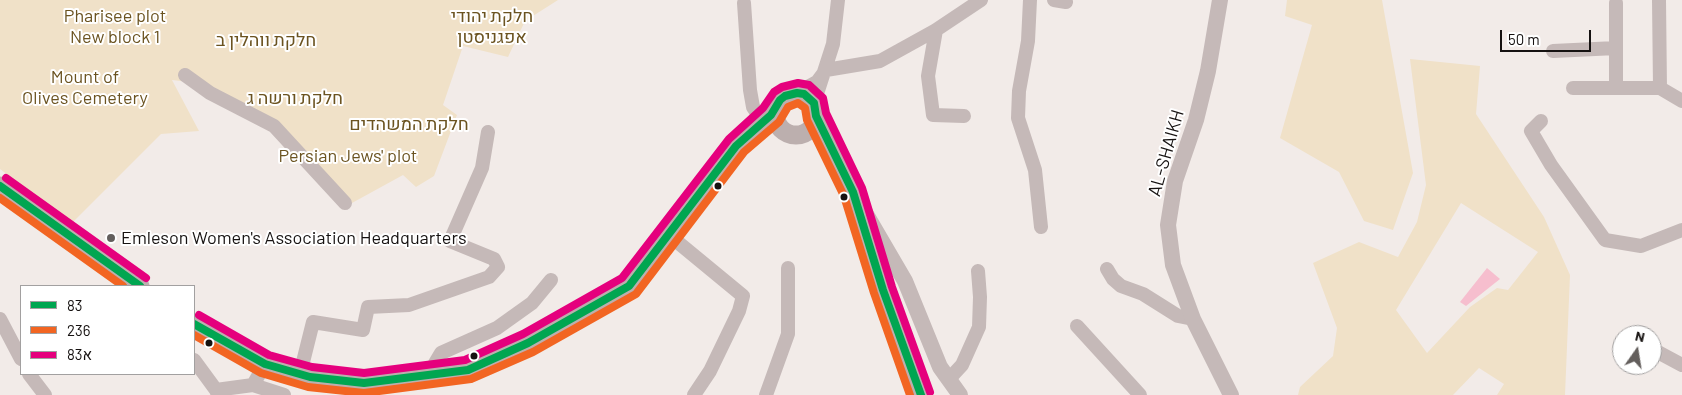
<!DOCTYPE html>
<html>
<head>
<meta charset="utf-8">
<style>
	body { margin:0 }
	#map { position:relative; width:1682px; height:395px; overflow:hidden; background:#f2ebe8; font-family:Barlow,Heebo,sans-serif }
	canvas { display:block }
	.legend { position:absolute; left:20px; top:285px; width:175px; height:90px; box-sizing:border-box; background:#fff; border:1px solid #a2a0a0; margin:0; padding:6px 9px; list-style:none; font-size:15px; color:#161211 }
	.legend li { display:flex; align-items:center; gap:10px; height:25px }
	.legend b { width:25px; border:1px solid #a2a0a0 }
	.north { position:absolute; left:1612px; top:325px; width:50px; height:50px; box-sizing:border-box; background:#fff; border:1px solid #a2a0a0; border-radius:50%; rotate:13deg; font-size:14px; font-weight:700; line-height:20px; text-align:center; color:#161211 }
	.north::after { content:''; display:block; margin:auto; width:18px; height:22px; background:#635e5c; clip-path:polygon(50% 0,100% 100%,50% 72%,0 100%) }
	.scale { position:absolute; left:1500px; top:30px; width:91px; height:22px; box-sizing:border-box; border:2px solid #161211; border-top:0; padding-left:6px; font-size:15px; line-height:18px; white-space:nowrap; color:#161211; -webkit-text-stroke:4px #fff; paint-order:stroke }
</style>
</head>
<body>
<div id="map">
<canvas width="1682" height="395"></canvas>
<ul class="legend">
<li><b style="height:6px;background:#00a651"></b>83</li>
<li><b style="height:6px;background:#f26522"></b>236</li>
<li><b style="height:6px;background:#e5007d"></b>83א</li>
</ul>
<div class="north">N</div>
<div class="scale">50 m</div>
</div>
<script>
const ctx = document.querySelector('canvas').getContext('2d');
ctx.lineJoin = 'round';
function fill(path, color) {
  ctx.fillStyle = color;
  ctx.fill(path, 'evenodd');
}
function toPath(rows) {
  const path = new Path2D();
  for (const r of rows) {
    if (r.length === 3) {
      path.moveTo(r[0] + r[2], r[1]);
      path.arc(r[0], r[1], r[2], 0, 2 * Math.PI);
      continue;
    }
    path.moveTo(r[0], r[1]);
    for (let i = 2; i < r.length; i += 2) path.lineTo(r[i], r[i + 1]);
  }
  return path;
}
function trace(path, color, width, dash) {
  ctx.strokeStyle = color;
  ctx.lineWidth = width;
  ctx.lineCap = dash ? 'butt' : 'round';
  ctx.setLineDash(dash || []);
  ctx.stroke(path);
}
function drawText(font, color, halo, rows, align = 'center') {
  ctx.font = font + ' Barlow,Heebo,sans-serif';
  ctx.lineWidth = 4;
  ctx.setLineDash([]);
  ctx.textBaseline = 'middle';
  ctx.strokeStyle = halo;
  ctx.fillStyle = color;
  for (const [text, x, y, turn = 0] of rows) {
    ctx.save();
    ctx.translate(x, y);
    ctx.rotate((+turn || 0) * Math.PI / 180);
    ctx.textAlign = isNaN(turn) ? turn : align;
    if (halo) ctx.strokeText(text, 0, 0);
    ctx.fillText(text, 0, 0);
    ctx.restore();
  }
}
const green = toPath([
	[0,0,558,0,525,21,508,57,463,46,443,105,457,115,434,176,416,187,403,175,352,203,279,123,205,84,172,80,199,131,161,134,72,223,0,169],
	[1287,0,1382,0,1413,173,1393,230,1364,221,1339,172,1280,138,1312,25,1285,16],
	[1410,59,1480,66,1476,114,1544,217,1570,275,1565,395,1497,395,1504,384,1479,368,1453,395,1298,395,1300,387,1333,356,1337,328,1313,263,1359,242,1398,257,1417,222,1426,185],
	[1461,203,1538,252,1508,290,1497,288,1470,307,1427,353,1396,310]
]);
const water = toPath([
	[1487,268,1500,279,1466,306,1460,302]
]);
const minor = toPath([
	[1030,0,1028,41,1019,91,1018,118,1035,170,1041,227],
	[1054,0,1066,2],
	[1659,0,1660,88,1682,101],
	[744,3,750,90,753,107,763,122],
	[1616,3,1616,87],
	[936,30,928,76,933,115,964,116],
	[1553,51,1616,48],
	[185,75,210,93,274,126,345,203],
	[1573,88,1660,88],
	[797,93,817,82,826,70,880,61,936,30,981,0],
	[814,103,833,44,838,0],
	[1541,121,1531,131,1551,165,1605,240,1641,246,1682,230],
	[669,235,743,296,739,311,710,371,694,395],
	[1107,269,1113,279,1121,286,1143,294,1178,316,1193,319],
	[0,319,21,359],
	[1077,326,1140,395],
	[1654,350,1682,365],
	[194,360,216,390],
	[29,374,45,395],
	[300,374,313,322,363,330,368,307,409,305,489,277,498,267,494,259,450,241,482,168,488,132],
	[433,375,435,363,441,353,497,328,532,303,551,280],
	[949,379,962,365,979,327,980,297,978,271],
	[253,385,284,395],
	[218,395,216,390,253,385,265,364],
	[766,395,788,334,788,268]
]);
const tertiary = toPath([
	[1220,0,1208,71,1196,120,1175,181,1168,225,1173,265,1193,319,1231,395],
	[863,209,905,281,940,367,960,395]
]);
const secondary = toPath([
	[796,114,21],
	[816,116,853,192,883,290,921,395],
	[0,186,140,286],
	[194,324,265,364,310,377,364,383,468,370,528,343,629,286,736,146,775,111]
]);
const bus1 = toPath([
	[0,186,140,286],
	[194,324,265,364,310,377,364,383,468,370,528,343,629,286,736,146,771,115,780,100,785,96,797,93,804,94,814,103,816,116,853,192,883,290,921,395]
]);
const bus2 = toPath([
	[0,198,123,286],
	[194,335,261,373,308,387,364,393,471,379,533,352,636,294,744,152,779,122,788,107,798,103,805,108,807,120,844,196,874,293,910,395]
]);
const bus3 = toPath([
	[6,178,146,278],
	[199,315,269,355,312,367,364,373,465,360,523,334,622,278,729,139,763,108,774,92,782,87,798,83,809,85,823,98,826,113,862,188,892,287,930,392]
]);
const markers = [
	[718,186,4.5,"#161211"],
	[844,197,4.5,"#161211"],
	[111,238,5,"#635e5c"],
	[209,343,4.5,"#161211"],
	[474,356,4.5,"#161211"]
];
const parkNames = [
	["Pharisee plot",115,16],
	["New block 1",115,37],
	["חלקת יהודי",492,16],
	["אפגניסטן",492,37],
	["חלקת ווהלין ב",266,40],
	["Mount of",85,77],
	["Olives Cemetery",85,98],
	["חלקת ורשה ג",295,98],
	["חלקת המשהדים",409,124],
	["Persian Jews' plot",348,156]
];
const streetNames = [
	["AL-SHAIKH",1166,153,-74]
];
const poiNames = [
	["Emleson Women's Association Headquarters",121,238]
];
fill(green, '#f0e1c8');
fill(water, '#f6bece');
trace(minor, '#c5b9b8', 14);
trace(tertiary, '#c5b9b8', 16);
trace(secondary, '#bcafae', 19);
trace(bus1, '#00a651', 8);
trace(bus2, '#f26522', 8);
trace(bus3, '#e5007d', 8);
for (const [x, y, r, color] of markers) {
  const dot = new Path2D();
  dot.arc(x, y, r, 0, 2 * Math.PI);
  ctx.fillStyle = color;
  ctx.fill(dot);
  trace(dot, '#fff', 2);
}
drawText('18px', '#6b5320', '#fff', parkNames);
drawText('18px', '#161211', '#fff', streetNames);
drawText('18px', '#161211', '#fff', poiNames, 'left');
</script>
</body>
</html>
